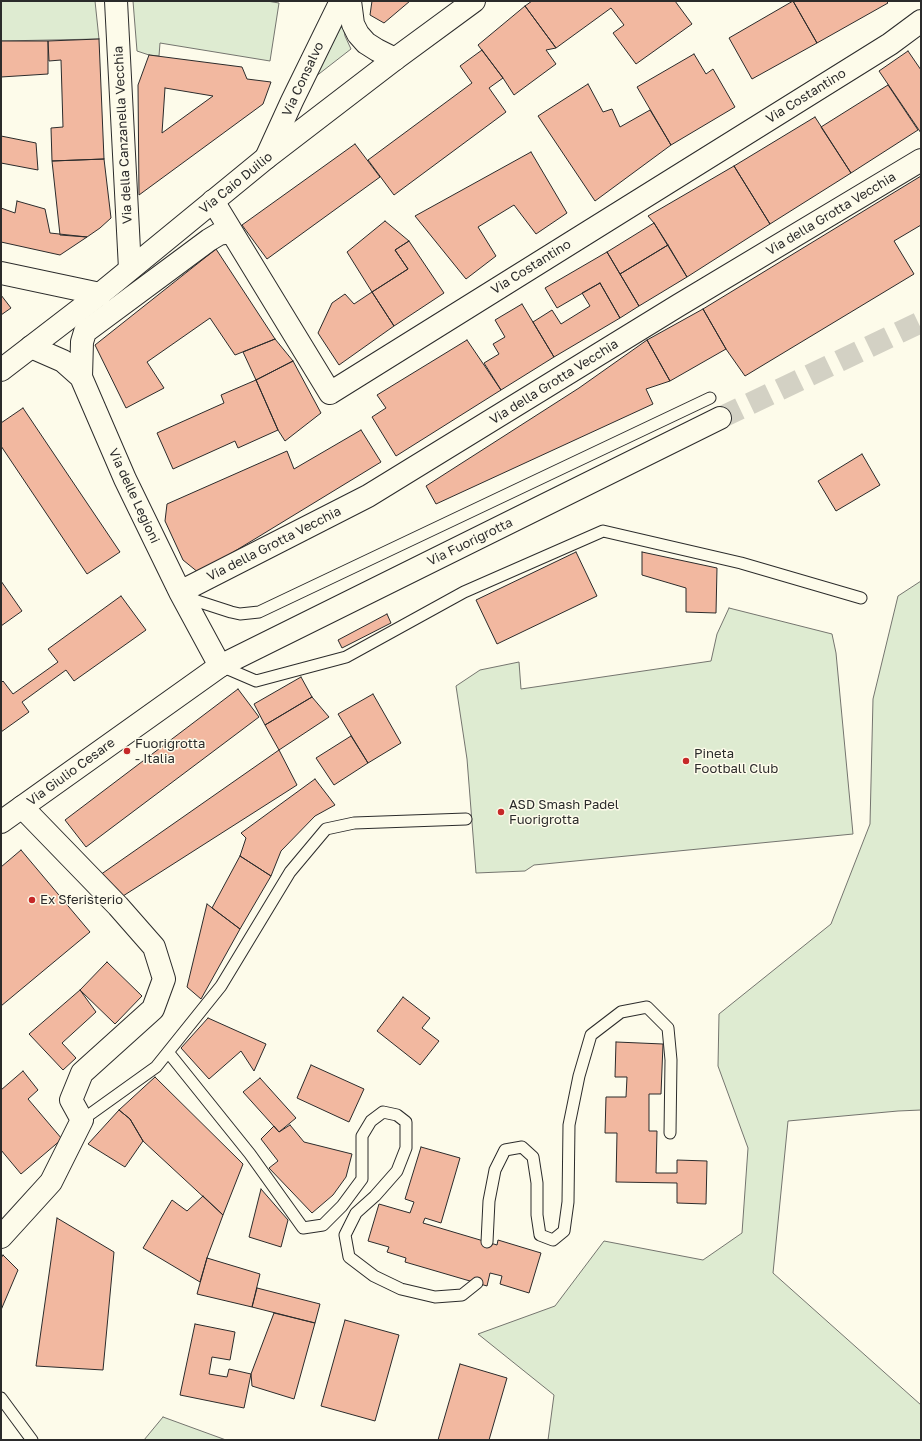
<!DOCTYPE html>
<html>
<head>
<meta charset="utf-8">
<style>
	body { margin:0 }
	#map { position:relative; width:922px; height:1441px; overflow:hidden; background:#fdfbea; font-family:"Golos Text",sans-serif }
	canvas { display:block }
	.frame { position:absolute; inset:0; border:2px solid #2b2b2b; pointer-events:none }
</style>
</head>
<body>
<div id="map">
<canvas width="922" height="1441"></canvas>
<div class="frame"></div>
</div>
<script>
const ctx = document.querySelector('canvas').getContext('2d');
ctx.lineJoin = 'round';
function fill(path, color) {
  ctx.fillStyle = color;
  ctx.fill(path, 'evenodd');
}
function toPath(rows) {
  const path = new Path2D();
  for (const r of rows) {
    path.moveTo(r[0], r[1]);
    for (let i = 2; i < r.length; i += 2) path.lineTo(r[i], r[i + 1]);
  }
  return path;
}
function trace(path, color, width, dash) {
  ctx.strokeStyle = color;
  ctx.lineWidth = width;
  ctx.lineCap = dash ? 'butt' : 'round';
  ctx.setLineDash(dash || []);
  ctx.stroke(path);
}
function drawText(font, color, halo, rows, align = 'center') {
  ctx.font = font + ' "Golos Text",sans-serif';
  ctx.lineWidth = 3;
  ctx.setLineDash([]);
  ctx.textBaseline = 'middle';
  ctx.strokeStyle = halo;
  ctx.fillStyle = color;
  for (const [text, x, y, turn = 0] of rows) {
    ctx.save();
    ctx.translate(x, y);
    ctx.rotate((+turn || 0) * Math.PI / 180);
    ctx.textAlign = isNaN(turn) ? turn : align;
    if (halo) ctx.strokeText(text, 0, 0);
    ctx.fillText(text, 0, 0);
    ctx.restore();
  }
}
const green = toPath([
	[1,1,95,1,99,39,1,41,1,1],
	[133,1,267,1,279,3,270,61,160,43,159,56,149,55,137,51,133,1],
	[341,16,345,36,351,49,315,77,341,16],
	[921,581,921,1110,898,1111,788,1121,773,1273,921,1405,921,1440,548,1440,554,1395,478,1334,555,1306,604,1241,703,1260,742,1233,748,1148,718,1066,719,1014,831,924,870,824,873,699,898,596,921,581],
	[729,608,832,634,836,653,853,834,534,865,525,871,476,873,467,759,456,686,480,670,519,662,521,689,711,661,717,634,729,608],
	[163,1417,226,1440,144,1440,163,1417]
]);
const building = toPath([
	[372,1,410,1,384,23,370,15,372,1],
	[532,1,675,1,692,24,636,64,613,33,624,25,611,8,556,48,525,6,532,1],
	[793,1,817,43,752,79,729,38,793,1],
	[793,1,886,1,888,3,817,43,793,1],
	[525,6,556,48,546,50,556,64,514,95,503,78,478,45,525,6],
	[99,39,104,159,52,161,51,128,63,127,61,60,49,61,48,41,99,39],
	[1,41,48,41,48,74,1,77,1,41],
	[482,50,503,78,489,88,506,112,394,195,368,160,472,83,460,66,482,50],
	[908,51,921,70,921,133,879,71,908,51],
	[694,54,706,74,713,69,735,107,671,145,637,87,694,54],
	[149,55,242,67,247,79,271,82,263,104,139,195,138,85,149,55],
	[165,88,213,96,162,133,165,88],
	[588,84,603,112,612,109,620,127,650,110,671,145,595,201,538,116,588,84],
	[888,85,918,130,851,173,821,127,888,85],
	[815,117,851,173,770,224,734,166,815,117],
	[1,136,36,143,38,170,1,163,1,136],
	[355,144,380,177,267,259,242,225,355,144],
	[531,152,567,213,536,234,514,205,478,227,496,256,466,279,415,216,531,152],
	[104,159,111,218,100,228,87,237,60,235,52,161,104,159],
	[734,166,770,224,687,277,654,223,648,216,734,166],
	[921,176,921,225,894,241,914,274,745,376,726,349,703,309,921,176],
	[17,201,45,209,50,233,87,237,60,255,1,242,1,208,15,213,17,201],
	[385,221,409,241,395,250,408,269,372,292,347,252,385,221],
	[654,223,668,245,620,274,607,252,654,223],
	[409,241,444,293,394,326,372,292,408,269,395,250,409,241],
	[668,245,687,277,639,306,620,274,668,245],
	[216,249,275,339,235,355,210,318,147,362,164,388,126,408,95,345,216,249],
	[607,252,639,306,620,318,600,283,557,308,545,288,607,252],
	[600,283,620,318,554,357,533,322,552,310,561,324,590,306,582,293,600,283],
	[372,292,394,326,339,365,318,333,332,303,345,294,354,304,372,292],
	[1,295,11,308,1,315,1,295],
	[522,304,554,357,501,390,484,363,499,354,493,344,505,337,495,320,522,304],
	[703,309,726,349,670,381,647,340,703,309],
	[275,339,293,361,256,380,243,352,275,339],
	[467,340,501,390,396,456,372,417,386,408,377,395,467,340],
	[647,340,670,381,646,389,653,404,436,504,426,486,579,388,647,340],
	[293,361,321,413,285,441,278,430,256,380,293,361],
	[256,380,278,430,238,448,235,441,173,469,157,433,224,403,221,395,256,380],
	[23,408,120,552,87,574,1,446,1,423,23,408],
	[361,430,381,462,199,573,183,560,165,521,167,504,287,451,294,469,361,430],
	[862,454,880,485,836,511,818,481,862,454],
	[576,552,597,596,497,644,476,600,576,552],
	[642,552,717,568,716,613,686,612,686,588,642,575,642,552],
	[1,581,22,611,1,626,1,581],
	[121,596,146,630,74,681,66,670,22,702,29,712,1,732,1,683,3,681,13,694,58,662,48,649,121,596],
	[387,614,391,623,342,648,338,640,387,614],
	[301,677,312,697,265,725,254,704,301,677],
	[238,689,259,717,86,847,65,820,238,689],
	[373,694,401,743,368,763,338,714,373,694],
	[312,697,329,717,279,750,265,725,312,697],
	[351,736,368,763,334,785,316,758,351,736],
	[279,750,297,785,123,896,100,875,279,750],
	[315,779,335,805,315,816,281,851,271,876,240,856,246,838,241,833,315,779],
	[21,850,90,932,1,1006,1,867,21,850],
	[240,856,271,876,240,929,212,908,240,856],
	[207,904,240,929,201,999,187,987,207,904],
	[107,962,142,996,115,1024,80,990,107,962],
	[80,990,96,1012,62,1043,76,1058,63,1070,29,1034,80,990],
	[403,997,430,1018,422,1028,439,1041,420,1065,377,1031,403,997],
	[208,1018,266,1044,254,1071,241,1051,209,1079,181,1048,208,1018],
	[616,1042,663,1044,661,1094,649,1094,649,1131,657,1131,656,1173,677,1173,677,1160,707,1161,706,1204,677,1203,677,1183,616,1182,617,1133,605,1133,606,1097,626,1097,627,1077,615,1077,616,1042],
	[311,1065,364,1089,349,1122,297,1098,311,1065],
	[23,1071,38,1090,28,1099,62,1139,21,1174,1,1150,1,1090,23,1071],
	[155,1077,243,1164,223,1215,143,1141,130,1119,119,1110,155,1077],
	[260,1078,296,1118,279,1132,243,1092,260,1078],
	[119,1110,130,1119,143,1141,125,1167,88,1144,119,1110],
	[290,1125,304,1142,352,1154,346,1177,333,1195,312,1213,269,1168,278,1161,261,1139,274,1126,279,1132,290,1125],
	[421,1147,460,1158,441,1223,425,1218,423,1223,497,1245,498,1240,541,1253,529,1293,500,1284,502,1276,490,1273,487,1286,405,1262,406,1258,387,1252,389,1247,368,1241,379,1204,410,1213,414,1202,405,1199,421,1147],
	[261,1189,288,1220,281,1247,249,1237,261,1189],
	[203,1196,223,1215,207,1258,200,1282,143,1248,172,1200,187,1211,203,1196],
	[57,1218,114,1252,103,1370,36,1366,57,1218],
	[3,1255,18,1270,1,1310,1,1258,3,1255],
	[207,1258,260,1274,252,1307,197,1294,207,1258],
	[257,1288,320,1304,315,1323,252,1307,257,1288],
	[274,1313,315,1323,294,1399,252,1386,251,1374,274,1313],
	[345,1320,399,1335,375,1421,321,1406,345,1320],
	[195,1324,235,1332,230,1360,212,1357,209,1374,227,1377,229,1369,251,1374,244,1408,180,1395,195,1324],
	[460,1364,507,1378,489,1440,438,1440,460,1364]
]);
const primaryTunnel = toPath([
	[720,418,921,322]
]);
const lane = toPath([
	[185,595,197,601,231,612,240,614,259,612,710,398],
	[221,666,256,681,346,657,464,592,603,531,741,563,861,598],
	[168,1052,250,1154,303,1228,323,1225,342,1206,362,1179,362,1136,371,1121,383,1112,397,1115,406,1122,406,1148,397,1171,375,1196,356,1213,345,1235,349,1257,374,1276,401,1289,435,1297,462,1295,477,1283],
	[82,1120,156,1067,221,986,290,872,326,829,354,823,466,819],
	[487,1242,489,1201,495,1170,505,1150,522,1147,533,1157,537,1183,537,1215,540,1235,553,1240,564,1231,568,1202,569,1125,579,1076,591,1035,621,1012,647,1007,668,1028,671,1060,670,1133],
	[1,1398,32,1440]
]);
const street = toPath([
	[116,1,130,269],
	[213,201,330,393,890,44,921,21],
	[1,273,100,294],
	[31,347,63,361,81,377,125,479,180,592,220,666],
	[81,377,82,342,85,332,89,329,209,240,219,234,232,232],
	[180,592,368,496,679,305,921,160],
	[1,1237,51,1182,82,1120,71,1100,82,1073,153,1009,164,979,154,947,118,906,22,807]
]);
const secondary = toPath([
	[350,1,353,24,358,34,366,43,377,50,395,59],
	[266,158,292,101,341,1]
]);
const primary = toPath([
	[1,370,100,294,266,158,395,59,474,1],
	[1,822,220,666,720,418]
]);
const markers = [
	[127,751,4,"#c62828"],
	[686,761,4,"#c62828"],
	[501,812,4,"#c62828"],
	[32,900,4,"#c62828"]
];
const streetNames = [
	["Via Consalvo",303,79,-65],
	["Via Costantino",806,96,-32],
	["Via della Canzanella Vecchia",123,135,-93],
	["Via Caio Duilio",236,183,-39],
	["Via della Grotta Vecchia",831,214,-31],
	["Via Costantino",531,267,-32],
	["Via della Grotta Vecchia",554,382,-32],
	["Via delle Legioni",134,496,65],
	["Via Fuorigrotta",470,542,-26],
	["Via della Grotta Vecchia",274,544,-27],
	["Via Giulio Cesare",71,772,-36]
];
const poiNames = [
	["Fuorigrotta",135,744],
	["- Italia",135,759],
	["Pineta",694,754],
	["Football Club",694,769],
	["ASD Smash Padel",509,805],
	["Fuorigrotta",509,820],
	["Ex Sferisterio",40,900]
];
fill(green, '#deebd1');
trace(green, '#74746e', 1);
fill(building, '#f2b8a0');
trace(building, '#2b2b2b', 1);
trace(primaryTunnel, '#d3d1c4', 22, [22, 11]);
trace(lane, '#2b2b2b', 13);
trace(street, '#2b2b2b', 24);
trace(secondary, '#2b2b2b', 24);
trace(primary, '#2b2b2b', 24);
trace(lane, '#fdfbea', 11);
trace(street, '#fdfbea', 22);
trace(secondary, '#fdfbea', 22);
trace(primary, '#fdfbea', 22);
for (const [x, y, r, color] of markers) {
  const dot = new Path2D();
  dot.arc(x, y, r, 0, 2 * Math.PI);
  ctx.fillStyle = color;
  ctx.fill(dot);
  trace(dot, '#fdfbea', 1.5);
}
drawText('13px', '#2b2b2b', '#fdfbea', streetNames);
drawText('13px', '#2b2b2b', '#fdfbea', poiNames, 'left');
</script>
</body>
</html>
